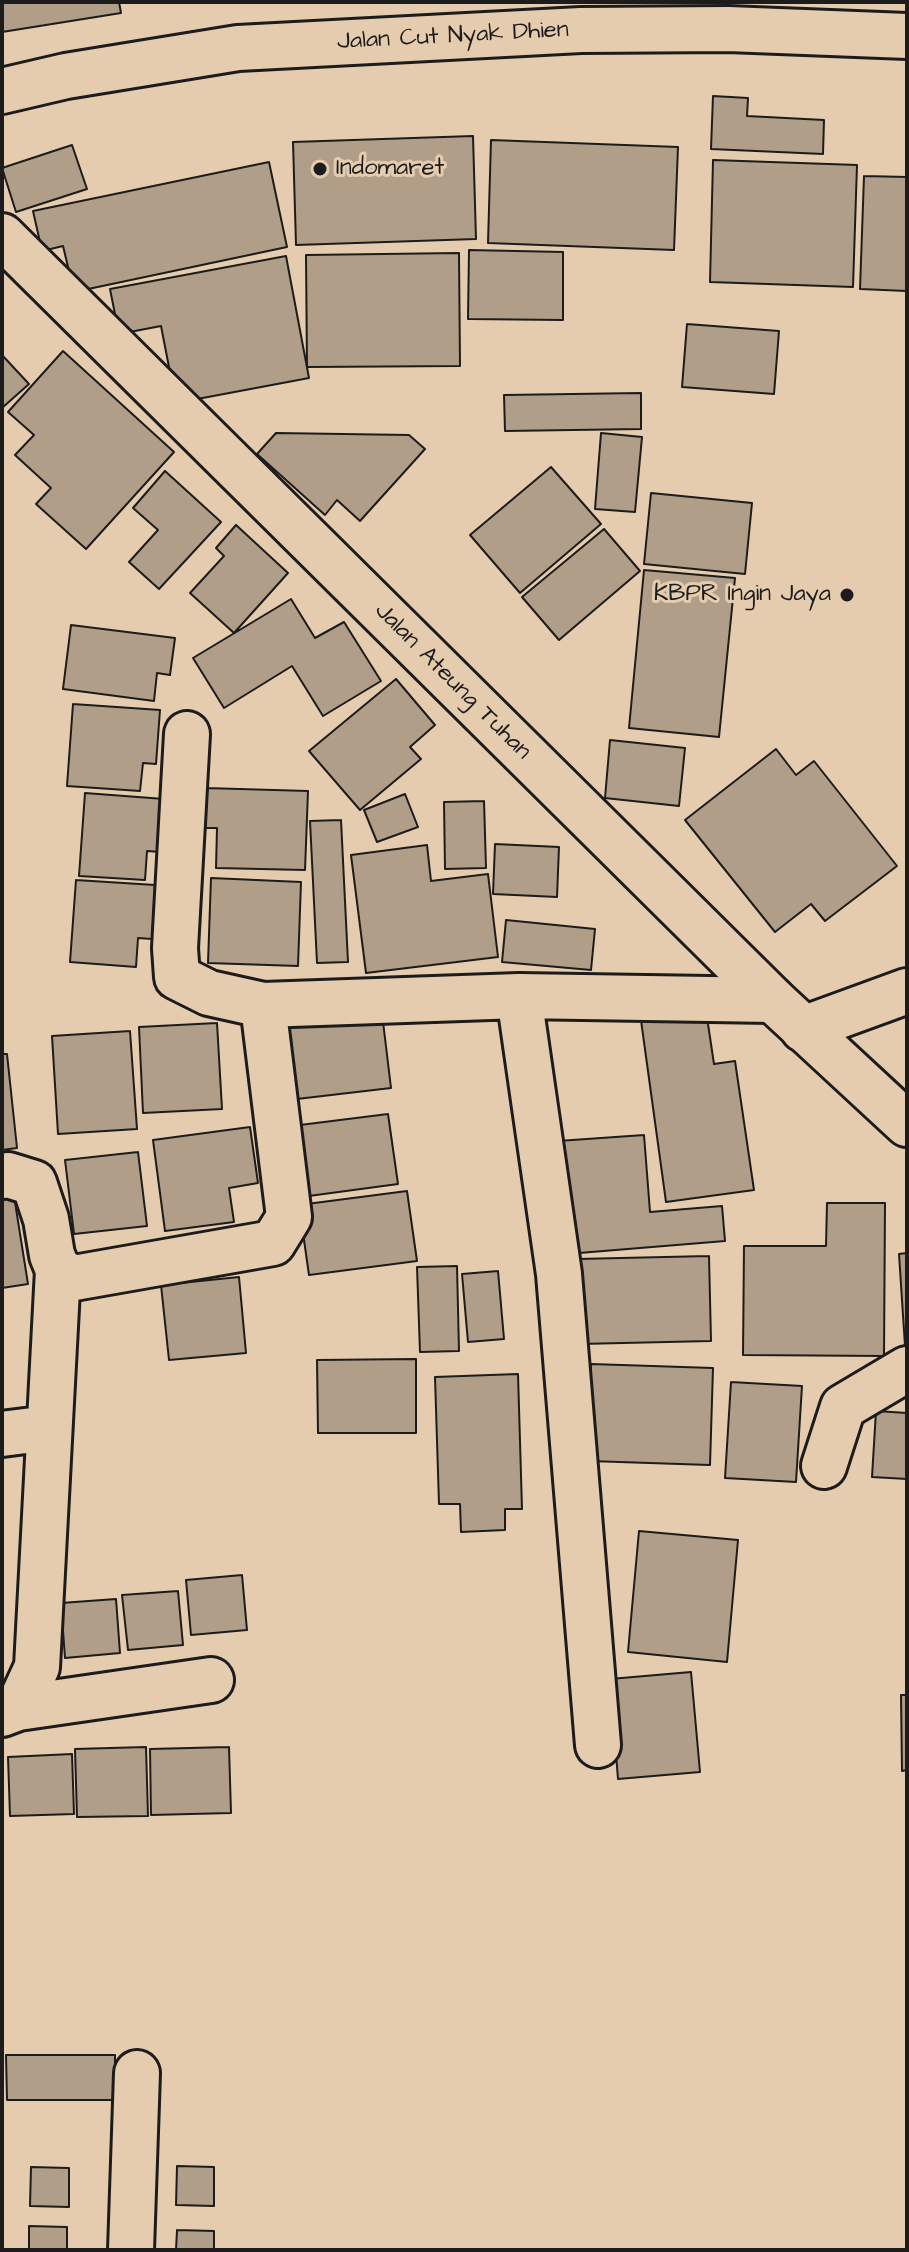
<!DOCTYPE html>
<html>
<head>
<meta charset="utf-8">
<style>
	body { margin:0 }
	#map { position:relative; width:909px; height:2252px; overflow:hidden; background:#e6ccae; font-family:"Architects Daughter",sans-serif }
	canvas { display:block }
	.frame { position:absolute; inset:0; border:4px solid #1c1c1c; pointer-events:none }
</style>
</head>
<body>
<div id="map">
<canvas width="909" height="2252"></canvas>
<div class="frame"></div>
</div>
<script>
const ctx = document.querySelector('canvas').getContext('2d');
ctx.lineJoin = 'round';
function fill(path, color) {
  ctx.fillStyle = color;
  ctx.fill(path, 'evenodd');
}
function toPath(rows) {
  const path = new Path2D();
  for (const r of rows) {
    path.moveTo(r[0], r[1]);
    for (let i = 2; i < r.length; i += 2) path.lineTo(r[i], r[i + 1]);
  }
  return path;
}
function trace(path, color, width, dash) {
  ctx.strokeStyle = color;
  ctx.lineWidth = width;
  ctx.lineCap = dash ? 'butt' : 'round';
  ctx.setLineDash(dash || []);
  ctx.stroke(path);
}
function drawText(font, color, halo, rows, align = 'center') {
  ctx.font = font + ' "Architects Daughter",sans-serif';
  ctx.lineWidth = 6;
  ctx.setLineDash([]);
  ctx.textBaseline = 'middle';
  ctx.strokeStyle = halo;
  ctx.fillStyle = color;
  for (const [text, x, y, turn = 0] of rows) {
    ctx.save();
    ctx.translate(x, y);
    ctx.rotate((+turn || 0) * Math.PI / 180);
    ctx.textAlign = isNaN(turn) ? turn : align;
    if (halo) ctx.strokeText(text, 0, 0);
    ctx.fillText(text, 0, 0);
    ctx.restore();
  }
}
const building = toPath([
	[2,2,119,2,121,13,2,32,2,2],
	[713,96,748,98,747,116,824,120,823,154,711,149,713,96],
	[473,136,476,239,296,245,293,142,473,136],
	[491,140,678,147,674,250,488,243,491,140],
	[72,145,87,189,16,212,2,168,72,145],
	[713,160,857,165,853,287,710,282,713,160],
	[269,162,287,247,74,292,63,246,42,251,33,211,269,162],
	[864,176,907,177,907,291,860,289,864,176],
	[469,250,563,252,563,320,468,319,469,250],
	[459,253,460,366,307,367,306,255,459,253],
	[286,256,309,378,176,403,161,326,119,334,110,289,286,256],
	[687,324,779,331,774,394,682,387,687,324],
	[63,351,174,452,86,549,36,504,51,488,15,455,34,435,8,412,63,351],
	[2,355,29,384,2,408,2,355],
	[641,393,641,429,505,431,504,395,641,393],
	[276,433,409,435,425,449,360,521,337,500,325,515,257,454,276,433],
	[601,433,642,437,635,512,595,509,601,433],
	[551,467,601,524,520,593,470,535,551,467],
	[165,471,221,522,159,589,129,562,158,530,133,508,165,471],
	[651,493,752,503,745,574,644,564,651,493],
	[236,525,288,573,234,633,190,593,224,556,216,548,236,525],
	[604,529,640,571,559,640,522,597,604,529],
	[644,570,735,578,719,737,629,728,644,570],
	[291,599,315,638,344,622,381,681,323,716,292,666,224,708,193,658,291,599],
	[71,625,175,638,170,675,157,673,154,701,63,689,71,625],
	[396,679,435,725,410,747,421,759,360,810,309,751,396,679],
	[73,704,160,710,156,764,143,763,140,791,67,786,73,704],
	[610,740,685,748,679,806,605,798,610,740],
	[776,749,796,775,814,761,897,866,825,921,811,904,775,932,685,820,776,749],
	[205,788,308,791,305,870,216,868,217,828,203,828,205,788],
	[85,793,164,799,160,852,147,851,145,880,79,876,85,793],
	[405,794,418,827,377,842,364,810,405,794],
	[484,801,486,868,445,869,444,802,484,801],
	[341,820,348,962,317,963,310,821,341,820],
	[495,844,559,847,557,897,493,894,495,844],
	[427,845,431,881,488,874,498,957,366,973,351,855,427,845],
	[211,878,301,882,298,966,208,963,211,878],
	[76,880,155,885,152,939,138,938,136,967,70,962,76,880],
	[506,920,595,929,591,970,502,962,506,920],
	[705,1004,714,1064,735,1061,754,1190,666,1202,640,1013,705,1004],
	[381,1005,391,1088,297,1099,287,1017,381,1005],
	[217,1023,222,1109,143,1113,139,1027,217,1023],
	[130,1031,137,1129,58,1134,52,1036,130,1031],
	[2,1054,7,1054,17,1148,2,1150,2,1054],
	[388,1114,398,1184,294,1198,284,1127,388,1114],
	[250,1127,258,1183,229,1188,234,1222,165,1231,153,1140,250,1127],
	[644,1135,650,1212,722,1206,725,1241,567,1254,558,1141,644,1135],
	[138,1152,147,1226,74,1234,65,1160,138,1152],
	[407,1191,417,1261,309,1275,299,1205,407,1191],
	[14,1196,28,1284,2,1288,2,1198,14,1196],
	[827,1203,885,1203,884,1356,743,1355,744,1246,826,1246,827,1203],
	[907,1253,907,1346,905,1346,899,1254,907,1253],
	[709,1256,711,1341,579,1344,577,1259,709,1256],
	[457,1266,459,1351,420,1352,417,1267,457,1266],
	[498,1271,504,1339,468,1342,462,1274,498,1271],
	[239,1277,246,1353,169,1360,161,1285,239,1277],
	[416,1359,416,1433,318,1433,317,1360,416,1359],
	[591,1364,713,1368,710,1465,589,1461,591,1364],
	[518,1374,522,1509,505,1509,505,1530,461,1532,460,1504,439,1504,435,1377,518,1374],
	[731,1382,802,1386,796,1482,725,1478,731,1382],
	[876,1411,907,1413,907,1479,872,1477,876,1411],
	[639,1531,738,1540,727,1662,628,1652,639,1531],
	[242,1575,247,1630,191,1635,186,1580,242,1575],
	[178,1591,183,1645,128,1650,122,1595,178,1591],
	[116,1599,120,1653,65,1658,61,1603,116,1599],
	[691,1672,700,1772,618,1779,610,1679,691,1672],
	[901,1695,907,1695,907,1770,902,1771,901,1695],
	[146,1747,148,1816,77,1817,75,1749,146,1747],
	[229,1747,231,1813,151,1815,150,1749,229,1747],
	[72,1754,74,1814,10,1816,8,1757,72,1754],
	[6,2055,115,2055,115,2100,7,2100,6,2055],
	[177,2166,214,2167,214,2206,176,2205,177,2166],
	[31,2167,69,2168,69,2207,30,2206,31,2167],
	[29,2226,67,2227,67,2250,29,2250,29,2226],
	[177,2230,214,2231,214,2250,176,2250,177,2230]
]);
const street = toPath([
	[187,734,175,948,177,977,209,993,263,1005,519,996,773,1000],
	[519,996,559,1274,598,1745],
	[803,1029,907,991],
	[2,1176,8,1175,34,1183,46,1219,52,1255,58,1270,74,1278,273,1243,289,1217,263,1005],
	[2,1434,49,1428],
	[824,1466,843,1407,907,1369],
	[18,1708,211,1680],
	[2,1714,18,1708,37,1667,58,1270],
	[131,2250,137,2073]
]);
const secondary = toPath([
	[2,236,773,1000,907,1124]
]);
const highway = toPath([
	[2,91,66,76,238,48,581,30,728,29,907,36]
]);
const markers = [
	[320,169,8,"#1c1c1c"],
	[847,595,8,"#1c1c1c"]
];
const streetNames = [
	["Jalan Cut Nyak Dhien",453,37,-3],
	["Jalan Ateung Tuhan",452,682,45]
];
const poiNames = [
	["Indomaret",336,169],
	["KBPR Ingin Jaya",831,595,"right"]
];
fill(building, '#b19e88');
trace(building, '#1c1c1c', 2);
trace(street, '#1c1c1c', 50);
trace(secondary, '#1c1c1c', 50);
trace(highway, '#1c1c1c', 50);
trace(street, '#e6ccae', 44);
trace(secondary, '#e6ccae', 44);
trace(highway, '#e6ccae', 44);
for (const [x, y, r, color] of markers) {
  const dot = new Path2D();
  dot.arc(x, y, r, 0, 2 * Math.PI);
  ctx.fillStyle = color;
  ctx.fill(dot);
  trace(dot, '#e6ccae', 3);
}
drawText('24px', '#1c1c1c', '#e6ccae', streetNames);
drawText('24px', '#1c1c1c', '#e6ccae', poiNames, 'left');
</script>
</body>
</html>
